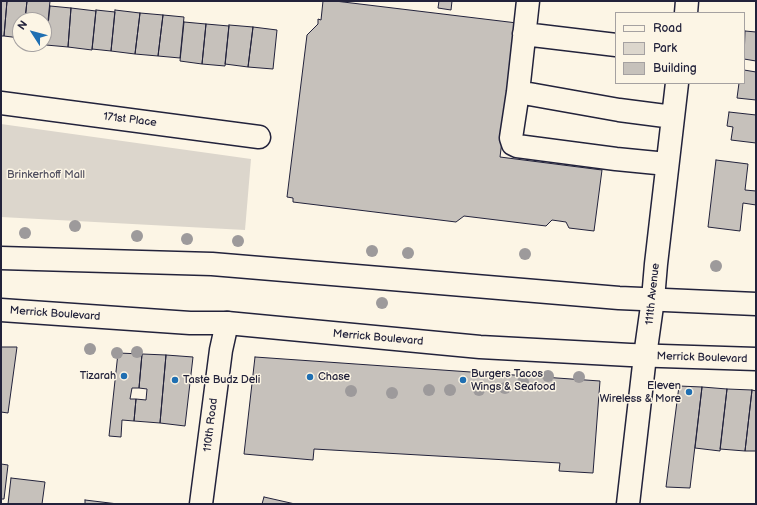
<!DOCTYPE html>
<html>
<head>
<meta charset="utf-8">
<style>
	body { margin:0 }
	#map { position:relative; width:757px; height:505px; overflow:hidden; background:#fcf5e5; font-family:"Balsamiq Sans",sans-serif }
	canvas { display:block }
	.frame { position:absolute; inset:0; border:2px solid #22223b; pointer-events:none }
	.legend { position:absolute; left:615px; top:12px; width:130px; height:72px; box-sizing:border-box; background:#fcf5e5; border:1px solid #a5a1a1; margin:0; padding:5px 7px; list-style:none; font-size:12px; color:#22223b }
	.legend li { display:flex; align-items:center; gap:8px; height:20px }
	.legend b { width:20px; border:1px solid #a5a1a1 }
	.north { position:absolute; left:12px; top:12px; width:40px; height:40px; box-sizing:border-box; background:#fcf5e5; border:1px solid #a5a1a1; border-radius:50%; rotate:306deg; font-size:11px; font-weight:700; line-height:16px; text-align:center; color:#22223b }
	.north::after { content:''; display:block; margin:auto; width:14px; height:18px; background:#1f6fb2; clip-path:polygon(50% 0,100% 100%,50% 72%,0 100%) }
</style>
</head>
<body>
<div id="map">
<canvas width="757" height="505"></canvas>
<div class="frame"></div>
<ul class="legend">
<li><b style="height:5px;background:#fcf5e5"></b>Road</li>
<li><b style="height:11px;background:#dcd6cc"></b>Park</li>
<li><b style="height:11px;background:#c6c1bb"></b>Building</li>
</ul>
<div class="north">N</div>
</div>
<script>
const ctx = document.querySelector('canvas').getContext('2d');
ctx.lineJoin = 'round';
function fill(path, color) {
  ctx.fillStyle = color;
  ctx.fill(path, 'evenodd');
}
function toPath(rows) {
  const path = new Path2D();
  for (const r of rows) {
    path.moveTo(r[0], r[1]);
    for (let i = 2; i < r.length; i += 2) path.lineTo(r[i], r[i + 1]);
  }
  return path;
}
function trace(path, color, width, dash) {
  ctx.strokeStyle = color;
  ctx.lineWidth = width;
  ctx.lineCap = dash ? 'butt' : 'round';
  ctx.setLineDash(dash || []);
  ctx.stroke(path);
}
function drawText(font, color, halo, rows, align = 'center') {
  ctx.font = font + ' "Balsamiq Sans",sans-serif';
  ctx.lineWidth = 3;
  ctx.setLineDash([]);
  ctx.textBaseline = 'middle';
  ctx.strokeStyle = halo;
  ctx.fillStyle = color;
  for (const [text, x, y, turn = 0] of rows) {
    ctx.save();
    ctx.translate(x, y);
    ctx.rotate((+turn || 0) * Math.PI / 180);
    ctx.textAlign = isNaN(turn) ? turn : align;
    if (halo) ctx.strokeText(text, 0, 0);
    ctx.fillText(text, 0, 0);
    ctx.restore();
  }
}
const green = toPath([
	[1,124,251,159,245,230,1,217]
]);
const building = toPath([
	[1,1,7,1,4,36,1,36,1,1],
	[7,1,27,1,25,20,20,20,20,38,4,36,7,1],
	[27,1,50,1,46,41,44,40,44,20,25,20,27,1],
	[323,1,335,1,517,23,500,157,602,170,594,231,569,228,566,222,552,220,546,226,464,216,456,222,293,202,293,198,287,197,307,35,318,24,318,19,321,20,323,1],
	[439,1,452,1,451,10,438,8,439,1],
	[50,6,71,8,68,47,46,45,50,6],
	[71,8,96,11,92,50,68,47,71,8],
	[96,10,115,12,111,51,92,49,96,10],
	[115,10,140,13,135,54,111,51,115,10],
	[140,13,163,15,158,56,135,54,140,13],
	[163,15,184,17,180,58,158,56,163,15],
	[184,22,206,24,202,64,180,61,184,22],
	[206,24,229,26,225,66,202,64,206,24],
	[229,25,253,27,248,67,225,64,229,25],
	[253,27,277,30,273,69,248,67,253,27],
	[745,31,756,32,756,61,744,59,745,31],
	[744,70,756,72,756,100,737,98,739,83,737,83,744,83,744,70],
	[729,112,756,115,756,143,731,140,733,127,727,126,729,112],
	[716,160,748,164,745,190,756,191,756,205,743,203,740,231,708,227,716,160],
	[1,347,17,347,8,413,1,412,1,347],
	[118,353,142,354,139,388,132,388,130,399,136,399,134,421,122,420,121,437,109,436,118,353],
	[142,354,166,355,160,423,134,421,136,399,146,400,147,389,139,388,142,354],
	[166,355,193,357,185,426,160,423,166,355],
	[255,357,600,381,593,473,559,471,560,463,314,449,313,460,244,454,255,357],
	[679,386,702,387,690,488,666,487,679,386],
	[702,387,727,389,720,451,695,448,702,387],
	[727,389,752,390,745,451,720,449,727,389],
	[752,390,756,391,756,451,745,451,752,390],
	[1,464,8,465,4,499,1,499,1,464],
	[11,478,45,482,42,504,8,504,11,478],
	[264,497,295,504,262,504,264,497],
	[85,500,118,504,85,504,85,500]
]);
const minor = toPath([
	[528,1,518,92,511,138,513,144,517,146,616,159,667,164],
	[686,13,687,1],
	[524,34,616,45],
	[518,92,619,110,673,117],
	[1,103,259,137],
	[201,504,221,350,227,323],
	[628,504,645,356,653,299,656,264,677,83]
]);
const major = toPath([
	[1,258,212,264,619,298,756,304],
	[1,310,190,323,227,323,480,347,630,355,756,359]
]);
const trees = [
	[75,226],
	[25,233],
	[137,236],
	[187,239],
	[238,241],
	[372,251],
	[408,253],
	[525,254],
	[716,266],
	[382,303],
	[90,349],
	[137,352],
	[117,353],
	[548,376],
	[579,377],
	[523,382],
	[505,388],
	[429,390],
	[450,390],
	[479,390],
	[351,391],
	[392,393]
];
const markers = [
	[124,376,4,"#1f6fb2"],
	[310,377,4,"#1f6fb2"],
	[175,380,4,"#1f6fb2"],
	[463,380,4,"#1f6fb2"],
	[689,392,4,"#1f6fb2"]
];
const streetNames = [
	["171st Place",130,120,7],
	["111th Avenue",653,294,-84],
	["Merrick Boulevard",55,314,4],
	["Merrick Boulevard",378,338,5],
	["Merrick Boulevard",702,358,2],
	["110th Road",211,425,-83]
];
const parkNames = [
	["Brinkerhoff Mall",46,175]
];
const poiNames = [
	["Burgers Tacos",471,374],
	["Wings & Seafood",471,387],
	["Tizarah",116,376,"right"],
	["Chase",318,377],
	["Taste Budz Deli",183,380],
	["Eleven",681,386,"right"],
	["Wireless & More",681,399,"right"]
];
fill(green, '#dcd6cc');
fill(building, '#c6c1bb');
trace(building, '#22223b', 1);
trace(minor, '#22223b', 25);
trace(major, '#22223b', 25);
trace(minor, '#fcf5e5', 22);
trace(major, '#fcf5e5', 22);
ctx.fillStyle = '#9d9a9b';
for (const [x, y] of trees) {
  ctx.beginPath();
  ctx.arc(x, y, 6, 0, 2 * Math.PI);
  ctx.fill();
}
for (const [x, y, r, color] of markers) {
  const dot = new Path2D();
  dot.arc(x, y, r, 0, 2 * Math.PI);
  ctx.fillStyle = color;
  ctx.fill(dot);
  trace(dot, '#fcf5e5', 1.5);
}
drawText('11px', '#22223b', '#fcf5e5', streetNames);
drawText('11px', '#504f5f', '#fcf5e5', parkNames);
drawText('11px', '#22223b', '#fcf5e5', poiNames, 'left');
</script>
</body>
</html>
